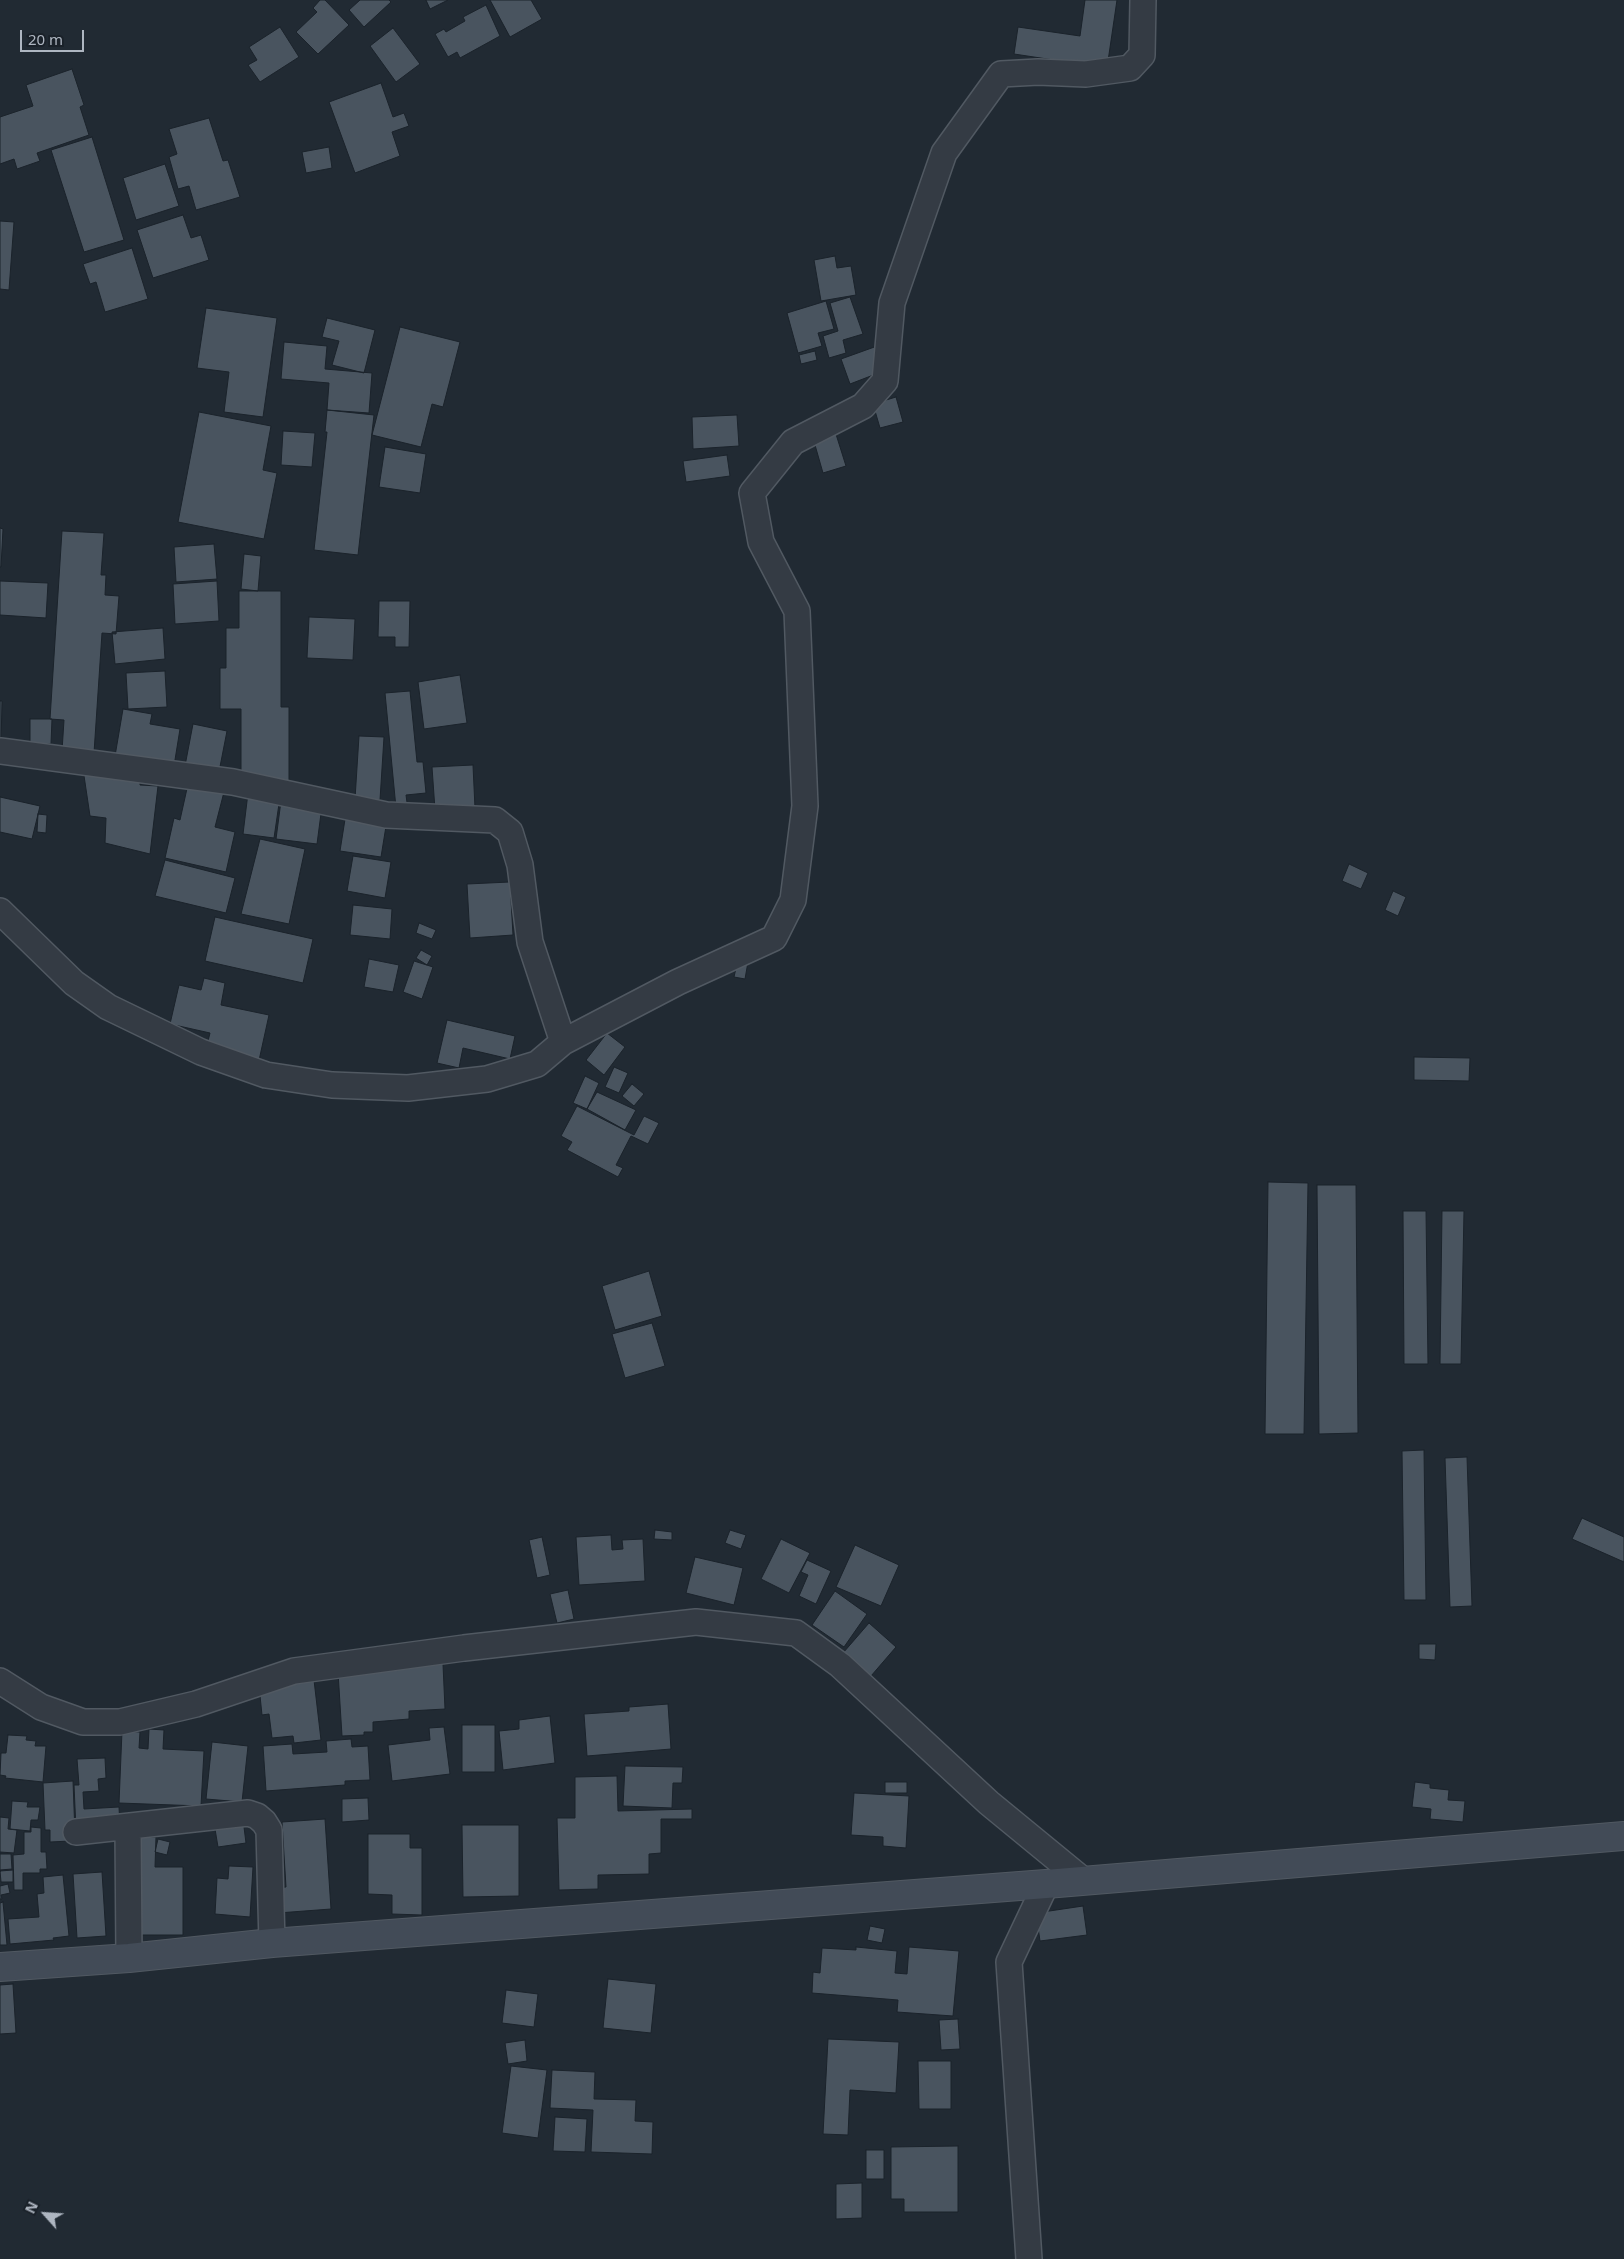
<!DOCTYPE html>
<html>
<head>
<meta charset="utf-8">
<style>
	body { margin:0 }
	#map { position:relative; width:1624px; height:2259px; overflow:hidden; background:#212a33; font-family:"Noto Sans",sans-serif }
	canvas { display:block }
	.north { position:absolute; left:20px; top:2189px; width:50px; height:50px; -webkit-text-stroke:4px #1a2129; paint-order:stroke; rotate:296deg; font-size:14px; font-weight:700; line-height:20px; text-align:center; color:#aeb6c1 }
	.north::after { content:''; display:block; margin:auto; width:18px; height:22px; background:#aeb6c1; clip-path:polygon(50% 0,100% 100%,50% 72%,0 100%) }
	.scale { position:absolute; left:20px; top:30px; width:64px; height:22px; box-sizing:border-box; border:2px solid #aeb6c1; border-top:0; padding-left:6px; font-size:15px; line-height:18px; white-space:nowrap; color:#aeb6c1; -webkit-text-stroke:4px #1a2129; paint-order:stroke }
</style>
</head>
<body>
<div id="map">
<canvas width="1624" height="2259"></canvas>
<div class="north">N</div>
<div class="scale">20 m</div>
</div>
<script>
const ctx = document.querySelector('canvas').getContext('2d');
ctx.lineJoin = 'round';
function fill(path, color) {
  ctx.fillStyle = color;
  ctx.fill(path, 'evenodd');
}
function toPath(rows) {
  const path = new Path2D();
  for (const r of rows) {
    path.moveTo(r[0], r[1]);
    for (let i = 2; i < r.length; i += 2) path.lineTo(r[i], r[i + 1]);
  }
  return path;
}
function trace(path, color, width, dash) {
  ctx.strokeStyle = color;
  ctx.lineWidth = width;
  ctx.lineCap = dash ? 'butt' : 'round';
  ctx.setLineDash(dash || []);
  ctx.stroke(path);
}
const building = toPath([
	[320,0,325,0,349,25,318,54,296,32,317,12,313,8,320,0],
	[360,0,389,0,391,2,364,27,349,10,360,0],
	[426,0,448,0,430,9,426,0],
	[490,0,531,0,542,19,510,37,490,0],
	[1085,0,1117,0,1107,68,1014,54,1018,27,1080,36,1085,0],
	[486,5,500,36,460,58,457,52,448,57,435,34,444,29,446,32,465,21,463,17,486,5],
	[280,27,299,57,260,82,248,65,257,60,249,47,280,27],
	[393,28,420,64,396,82,370,46,393,28],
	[72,69,84,105,80,107,89,135,37,153,40,161,17,169,14,159,0,164,0,117,33,106,26,85,72,69],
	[381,83,393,117,404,113,409,126,392,132,400,156,355,173,329,102,381,83],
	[209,118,223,161,228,160,240,197,196,210,189,186,178,189,169,157,177,154,169,129,209,118],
	[92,137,124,240,84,252,51,150,92,137],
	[329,147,332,168,306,173,302,152,329,147],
	[165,164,179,206,136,220,123,178,165,164],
	[183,215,191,238,201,235,209,260,153,278,137,230,183,215],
	[0,221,14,222,9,290,0,289,0,221],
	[132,248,148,299,105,312,96,282,90,284,83,264,132,248],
	[835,256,837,268,851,266,856,295,821,301,814,260,835,256],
	[850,297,863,334,843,340,846,353,829,358,823,336,838,331,830,303,850,297],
	[826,301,834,329,818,333,822,346,798,353,787,313,826,301],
	[206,308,277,318,263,417,224,412,229,372,197,368,206,308],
	[327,318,375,330,364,373,332,365,339,341,322,337,327,318],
	[400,327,460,342,443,407,432,404,421,447,372,435,400,327],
	[284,342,327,346,325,369,372,373,369,413,327,410,329,383,281,379,284,342],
	[880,345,889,369,850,384,841,359,880,345],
	[815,351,817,360,801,364,799,355,815,351],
	[896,397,903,422,880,428,873,404,896,397],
	[327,410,374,415,358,555,314,550,327,432,325,432,327,410],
	[199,412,271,426,263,470,277,473,264,539,178,522,199,412],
	[737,415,739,446,693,449,692,417,737,415],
	[283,431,315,433,312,467,281,465,283,431],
	[835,431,846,466,823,473,813,438,835,431],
	[385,447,426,454,420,493,379,487,385,447],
	[727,455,730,476,686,482,683,461,727,455],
	[0,528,3,529,1,567,0,567,0,528],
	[62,531,104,533,101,575,106,575,105,595,119,596,116,634,102,633,94,753,62,751,64,720,50,719,62,531],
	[214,544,217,579,176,582,174,547,214,544],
	[244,554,261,556,258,591,241,589,244,554],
	[0,581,48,583,46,618,0,615,0,581],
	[217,581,219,621,175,624,173,584,217,581],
	[239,591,281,591,281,707,289,707,289,782,241,782,241,709,220,709,220,668,226,668,226,628,239,628,239,591],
	[379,601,410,601,409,647,395,647,395,637,378,637,379,601],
	[309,617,355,619,353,660,307,658,309,617],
	[163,628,165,659,115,664,112,632,163,628],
	[165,671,167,707,128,709,126,673,165,671],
	[460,675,467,723,424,729,418,682,460,675],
	[410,691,417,762,423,762,426,793,406,795,408,810,396,808,385,693,410,691],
	[0,701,2,701,1,745,0,745,0,701],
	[123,709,152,714,150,724,180,729,174,766,115,756,123,709],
	[30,719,52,719,51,744,30,744,30,719],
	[193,724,227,731,218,777,184,771,193,724],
	[359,736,384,737,380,800,355,799,359,736],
	[473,765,475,808,435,810,432,767,473,765],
	[83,769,140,773,140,785,158,786,150,854,105,843,106,818,90,816,83,769],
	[188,784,224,792,215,827,235,832,226,872,165,858,174,818,180,820,188,784],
	[248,793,280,797,274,838,243,834,248,793],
	[0,797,40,806,32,839,0,832,0,797],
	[281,801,322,806,317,844,276,839,281,801],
	[346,813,387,820,381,857,340,851,346,813],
	[38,814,47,815,46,833,37,832,38,814],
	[260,839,305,849,289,924,241,914,260,839],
	[353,856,391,862,385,898,347,891,353,856],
	[165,860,235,878,226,913,155,896,165,860],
	[1349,864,1368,873,1361,889,1342,881,1349,864],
	[510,882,513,935,470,938,467,884,510,882],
	[1393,891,1406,897,1398,916,1385,910,1393,891],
	[353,905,392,909,390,939,350,935,353,905],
	[215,917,313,939,303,983,205,961,215,917],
	[419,923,436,930,432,939,416,933,419,923],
	[421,950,432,956,427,965,416,958,421,950],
	[369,959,399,965,393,992,364,987,369,959],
	[738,959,748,962,745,979,734,977,738,959],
	[414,961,433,967,422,999,403,992,414,961],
	[204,978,225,983,221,1005,269,1015,258,1065,205,1053,210,1033,170,1024,179,985,201,990,204,978],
	[447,1020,515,1036,510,1059,463,1048,459,1068,437,1063,447,1020],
	[607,1033,625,1047,604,1075,586,1060,607,1033],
	[1414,1057,1470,1058,1469,1081,1414,1080,1414,1057],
	[614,1067,628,1073,619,1093,605,1087,614,1067],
	[585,1076,599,1083,587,1109,573,1103,585,1076],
	[632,1084,644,1094,634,1106,622,1096,632,1084],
	[597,1092,636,1110,625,1130,587,1109,597,1092],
	[577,1106,634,1135,644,1116,659,1123,648,1144,631,1136,616,1165,623,1168,618,1177,567,1150,572,1142,561,1136,577,1106],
	[1268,1182,1308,1183,1304,1434,1265,1434,1268,1182],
	[1317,1185,1356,1185,1358,1433,1319,1434,1317,1185],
	[1403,1211,1426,1211,1428,1364,1404,1364,1403,1211],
	[1442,1211,1464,1211,1461,1364,1440,1364,1442,1211],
	[649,1271,662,1316,615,1330,602,1286,649,1271],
	[652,1323,665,1366,625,1378,612,1334,652,1323],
	[1424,1450,1426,1600,1404,1600,1402,1451,1424,1450],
	[1467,1457,1472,1606,1450,1607,1445,1458,1467,1457],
	[1582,1518,1624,1537,1624,1562,1572,1539,1582,1518],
	[655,1530,672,1532,672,1540,654,1539,655,1530],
	[730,1530,746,1535,741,1549,725,1543,730,1530],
	[611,1535,612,1550,623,1549,622,1540,643,1539,645,1581,579,1585,576,1537,611,1535],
	[542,1537,550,1575,537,1578,529,1540,542,1537],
	[781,1539,810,1553,789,1593,761,1579,781,1539],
	[855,1545,899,1565,881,1606,836,1587,855,1545],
	[695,1557,743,1568,734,1605,686,1593,695,1557],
	[807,1560,831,1571,816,1604,799,1596,808,1575,801,1572,807,1560],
	[568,1590,574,1619,557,1623,550,1594,568,1590],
	[835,1591,867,1614,844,1647,812,1625,835,1591],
	[869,1623,896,1647,871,1676,843,1653,869,1623],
	[1419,1644,1436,1644,1435,1660,1419,1659,1419,1644],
	[443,1664,445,1709,409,1711,409,1719,373,1722,373,1732,364,1732,364,1735,342,1736,338,1672,443,1664],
	[314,1680,321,1740,294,1743,293,1736,272,1738,269,1714,262,1715,259,1686,314,1680],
	[668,1704,671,1749,587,1756,584,1714,629,1711,629,1707,668,1704],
	[550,1716,555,1763,503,1770,499,1731,519,1729,519,1720,550,1716],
	[462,1725,495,1725,495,1772,462,1772,462,1725],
	[444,1727,450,1774,392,1781,388,1745,430,1740,429,1728,444,1727],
	[149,1729,164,1730,163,1749,204,1751,201,1806,119,1803,122,1731,140,1732,139,1748,148,1749,149,1729],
	[8,1735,27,1736,26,1740,36,1741,35,1746,46,1746,43,1782,5,1778,6,1776,0,1775,1,1753,6,1753,8,1735],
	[351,1739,352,1747,368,1746,370,1780,345,1781,345,1785,266,1791,263,1746,292,1744,293,1754,327,1752,326,1741,351,1739],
	[212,1742,248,1746,242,1802,206,1799,212,1742],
	[105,1758,106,1778,98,1779,99,1791,83,1792,84,1809,119,1807,120,1827,76,1830,74,1785,79,1785,77,1759,105,1758],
	[625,1766,683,1767,682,1783,673,1783,672,1808,623,1806,625,1766],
	[617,1776,618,1811,692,1809,692,1819,661,1819,661,1853,649,1854,649,1874,598,1875,598,1889,559,1890,557,1818,575,1818,575,1777,617,1776],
	[73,1781,75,1834,71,1841,50,1842,50,1830,45,1830,43,1783,73,1781],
	[885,1782,907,1782,907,1793,885,1793,885,1782],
	[1415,1782,1430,1784,1430,1788,1449,1790,1448,1800,1465,1801,1463,1822,1430,1819,1431,1809,1412,1807,1415,1782],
	[854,1793,909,1796,906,1848,883,1846,883,1837,851,1835,854,1793],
	[368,1798,369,1820,342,1822,342,1799,368,1798],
	[12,1801,28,1802,27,1807,40,1807,38,1820,31,1820,30,1831,10,1829,12,1801],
	[0,1817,9,1818,8,1829,17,1830,14,1853,0,1852,0,1817],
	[243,1819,246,1843,218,1847,214,1823,243,1819],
	[325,1819,331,1909,278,1913,276,1888,286,1887,282,1822,325,1819],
	[462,1825,519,1825,519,1896,463,1897,462,1825],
	[31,1827,41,1828,41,1852,46,1852,47,1869,40,1869,40,1873,23,1873,23,1890,14,1890,13,1855,24,1854,24,1832,31,1832,31,1827],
	[368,1834,410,1834,410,1848,422,1848,422,1915,392,1914,392,1895,368,1894,368,1834],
	[118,1837,156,1837,155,1867,183,1867,183,1935,120,1935,118,1837],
	[158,1839,170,1842,167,1855,155,1852,158,1839],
	[0,1854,11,1854,12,1869,0,1870,0,1872,0,1854],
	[229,1866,253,1867,250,1917,215,1914,217,1878,228,1879,229,1866],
	[13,1870,13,1882,1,1882,0,1871,13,1870],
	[102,1872,106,1936,77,1938,73,1874,102,1872],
	[63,1875,69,1936,53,1938,54,1940,10,1944,8,1919,39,1917,37,1894,44,1893,43,1877,63,1875],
	[8,1884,10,1893,1,1895,2,1899,0,1899,0,1886,8,1884],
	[3,1902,7,1945,0,1945,0,1903,3,1902],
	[1083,1906,1087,1935,1040,1941,1036,1913,1083,1906],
	[870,1926,885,1929,882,1943,867,1940,870,1926],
	[856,1947,897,1951,895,1973,907,1974,909,1947,959,1951,953,2016,897,2012,898,2000,812,1993,813,1972,820,1973,822,1948,856,1950,856,1947],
	[608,1979,656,1984,651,2033,603,2028,608,1979],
	[13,1984,16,2033,0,2034,0,1985,13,1984],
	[506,1990,538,1994,534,2027,502,2023,506,1990],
	[958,2019,960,2049,941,2050,939,2020,958,2019],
	[828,2039,899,2042,896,2093,850,2090,848,2135,823,2134,828,2039],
	[525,2040,527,2061,508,2064,505,2043,525,2040],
	[918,2061,951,2061,951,2109,919,2109,918,2061],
	[511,2066,547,2070,538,2138,502,2133,511,2066],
	[552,2070,595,2072,594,2099,636,2100,635,2121,653,2122,652,2154,591,2152,593,2110,550,2108,552,2070],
	[555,2117,587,2119,585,2152,553,2151,555,2117],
	[958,2146,958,2212,904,2212,904,2199,891,2199,891,2147,958,2146],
	[866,2150,884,2150,884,2179,866,2179,866,2150],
	[862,2183,862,2218,836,2219,836,2184,862,2183]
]);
const street = toPath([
	[0,751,233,782,386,815,495,820,510,832,520,865,530,942,563,1042],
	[0,911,74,983,108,1007,201,1052,266,1075,332,1085,408,1088,487,1079,537,1064,563,1042,678,982,774,938,793,900,805,806,797,611,761,542,752,493,793,442,863,406,885,381,892,303,944,153,1001,74,1038,72,1086,74,1130,68,1142,55,1143,0],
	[0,1681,41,1707,83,1722,120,1722,196,1704,294,1671,464,1648,696,1622,796,1633,840,1665,989,1803,1084,1881],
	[128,1827,129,1958],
	[76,1832,248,1813,257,1816,264,1822,269,1830,272,1943],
	[1029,2259,1009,1962,1046,1884]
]);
const secondary = toPath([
	[0,1967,129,1958,272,1943,1046,1884,1624,1836]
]);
fill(building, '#49545f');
trace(building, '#1b232b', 1);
trace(street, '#515962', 28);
trace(secondary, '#515962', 30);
trace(street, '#343b44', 25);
trace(secondary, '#424b57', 28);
</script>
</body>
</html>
